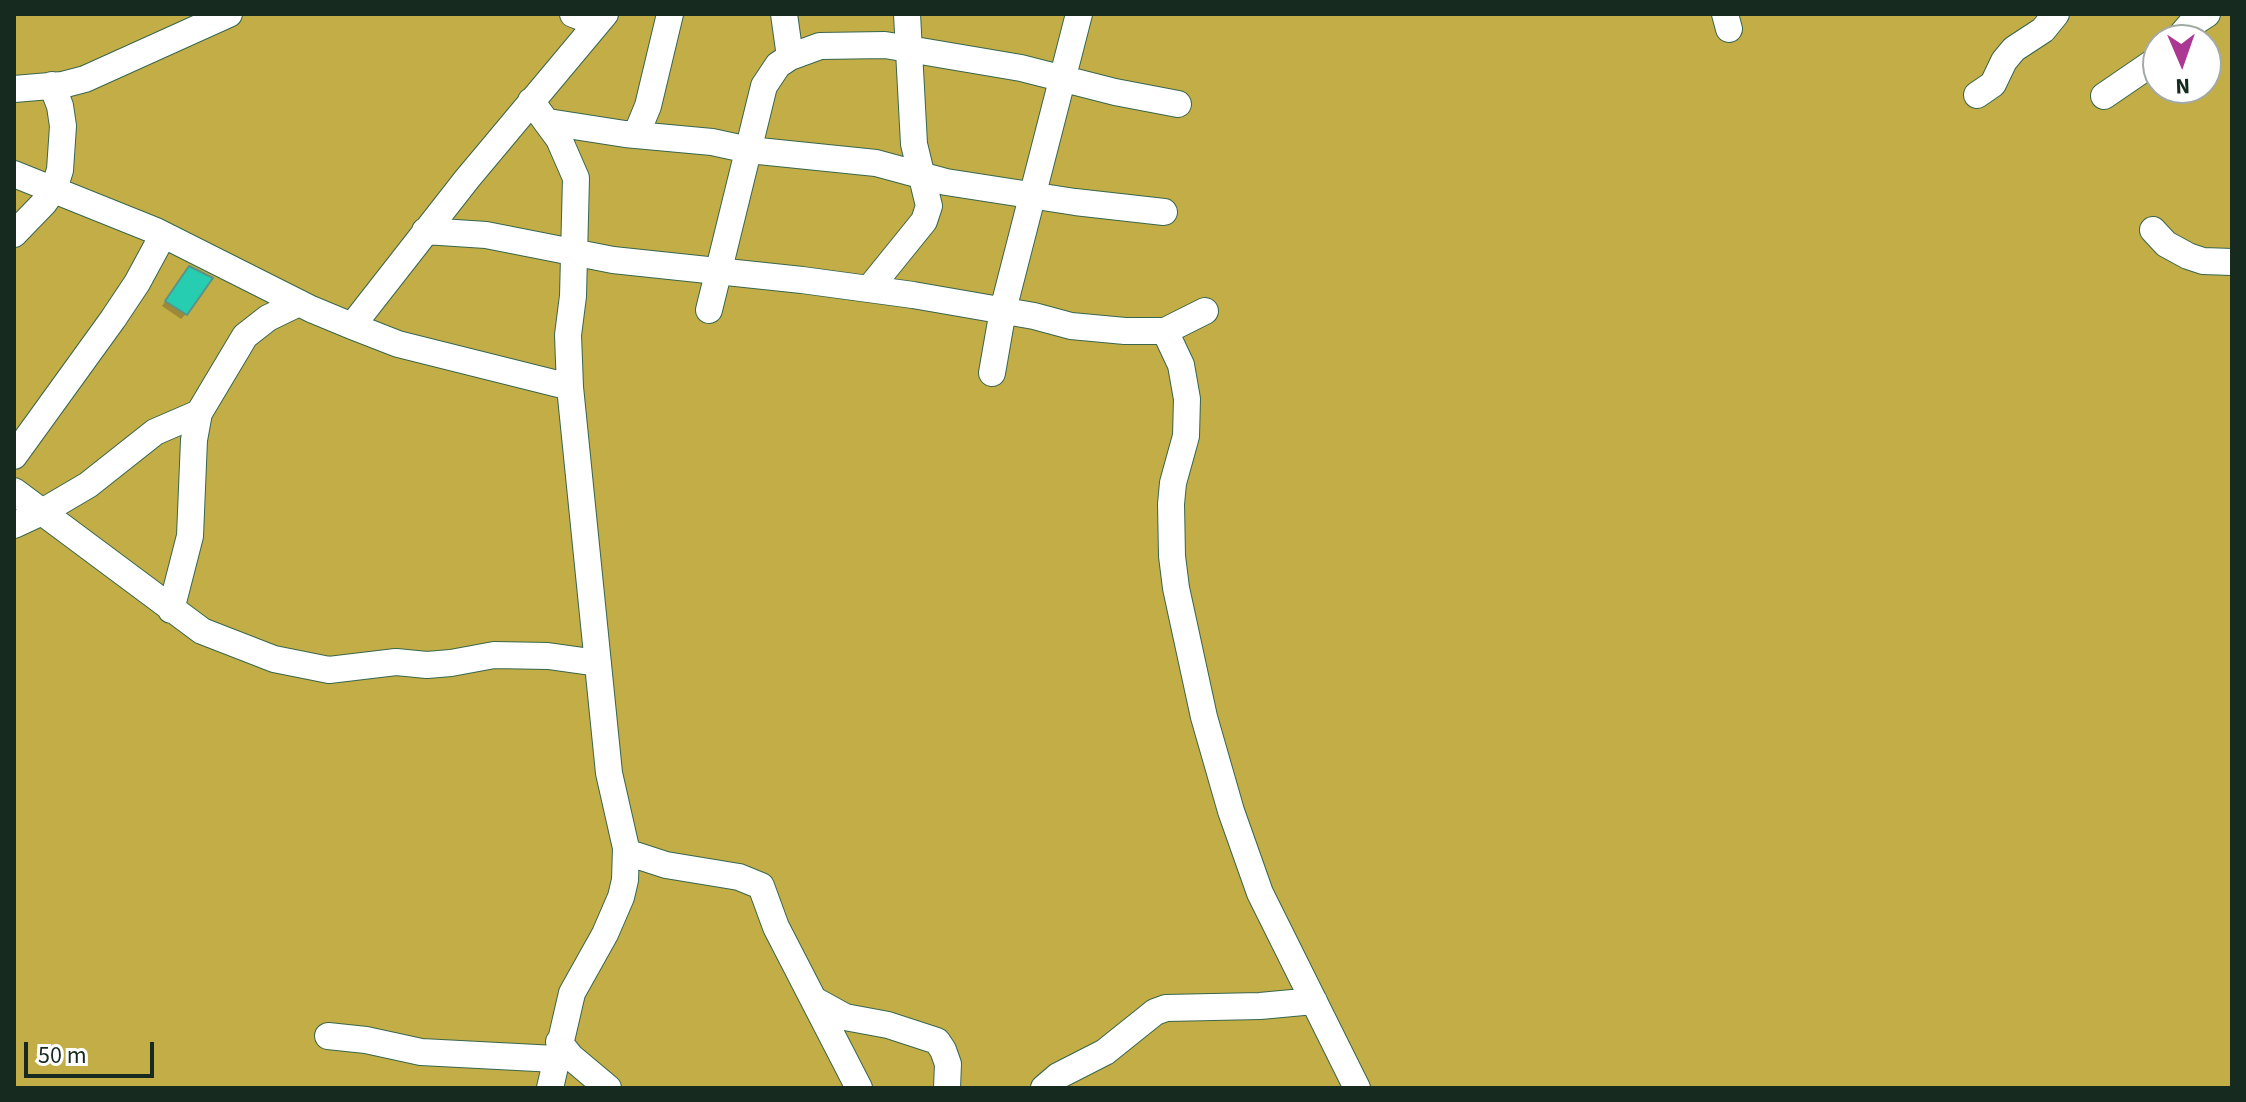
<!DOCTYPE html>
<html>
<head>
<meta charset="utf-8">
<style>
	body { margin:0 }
	#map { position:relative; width:2246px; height:1102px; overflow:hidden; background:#bdeecf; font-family:"Source Sans 3",sans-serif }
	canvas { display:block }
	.frame { position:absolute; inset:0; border:16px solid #172a1f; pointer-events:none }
	.north { position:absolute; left:2142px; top:24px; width:80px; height:80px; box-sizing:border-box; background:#fff; border:2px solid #a2aaa5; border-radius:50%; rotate:178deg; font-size:22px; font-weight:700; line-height:32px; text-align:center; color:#172a1f }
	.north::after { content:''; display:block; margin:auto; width:28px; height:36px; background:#ab3993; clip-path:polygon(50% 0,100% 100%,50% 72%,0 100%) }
	.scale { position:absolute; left:24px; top:1042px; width:130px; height:36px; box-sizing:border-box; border:4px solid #172a1f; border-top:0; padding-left:10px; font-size:24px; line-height:28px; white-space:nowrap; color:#172a1f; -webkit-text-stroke:6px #fff; paint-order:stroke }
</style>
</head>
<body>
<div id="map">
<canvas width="2246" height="1102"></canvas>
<div class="frame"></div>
<div class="north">N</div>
<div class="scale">50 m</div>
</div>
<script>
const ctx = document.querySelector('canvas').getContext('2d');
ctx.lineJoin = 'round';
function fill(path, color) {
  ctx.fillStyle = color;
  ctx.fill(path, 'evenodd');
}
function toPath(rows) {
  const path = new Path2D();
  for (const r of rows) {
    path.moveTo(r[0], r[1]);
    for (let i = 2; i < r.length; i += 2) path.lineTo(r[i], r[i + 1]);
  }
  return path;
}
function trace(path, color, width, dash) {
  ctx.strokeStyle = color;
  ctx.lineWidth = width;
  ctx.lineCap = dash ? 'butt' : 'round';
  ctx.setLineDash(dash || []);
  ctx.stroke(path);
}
const green = toPath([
	[14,14,2232,14,2232,1088,14,1088],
	[2158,40,2206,40,2206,88,2158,88]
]);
const shadow = toPath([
	[184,273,186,314,181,319,162,306]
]);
const building = toPath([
	[189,266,213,278,187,315,165,301,189,266]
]);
const minor = toPath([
	[573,14,597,23],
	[784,14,790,57],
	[1725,14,1729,29],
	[2177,40,2190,25,2207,14],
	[14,89,62,85,85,79,229,14],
	[1977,95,1993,84,2004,61,2014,49,2043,30,2056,14],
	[2104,96,2158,59],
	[531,101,559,139,576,178,573,296,568,335,570,387,609,773,626,848,625,880,621,897,605,934,572,993,550,1088],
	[548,122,625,134,712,142,749,150,876,163,946,182,1075,202,1164,212],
	[636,135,648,106,670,14],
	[14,174,156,231,311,309,352,326,398,344,570,387],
	[2153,230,2166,244,2188,256,2203,261,2232,262],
	[425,231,486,235,613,260,802,280,913,295,1034,316,1071,326,1125,331,1165,331,1205,311],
	[14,234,44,203,54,189,60,170,63,126,60,106,52,85],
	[869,289,924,221,929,206,914,144,907,14],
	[709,310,764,86,778,65,790,57,820,46,885,45,1021,68,1115,92,1178,104],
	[352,326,467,179,605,14],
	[1165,331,1181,365,1187,399,1186,436,1173,483,1171,504,1172,556,1176,588,1204,717,1231,811,1260,893,1357,1088],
	[992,373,1003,310,1079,14],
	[14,456,113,319,137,283,163,235],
	[14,491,202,631,274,659,329,670,396,662,427,665,451,663,494,655,548,656,598,663],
	[14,525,42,512,88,485,155,432,199,413],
	[171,610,190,536,194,440,199,413,245,336,268,318,299,303],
	[626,852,666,865,739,877,761,886,776,927,859,1088],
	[816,1001,845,1017,888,1025,937,1041,943,1050,948,1064,947,1088],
	[328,1036,366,1040,421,1052,556,1059],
	[559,1042,571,1057,608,1088],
	[1044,1088,1058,1076,1105,1052,1155,1012,1166,1008,1260,1006,1314,1001]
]);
fill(green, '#c3ad46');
fill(shadow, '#0003');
fill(building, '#27cdb1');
trace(building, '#599486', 2);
trace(minor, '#39664c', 28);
trace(minor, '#fff', 26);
</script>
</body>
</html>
